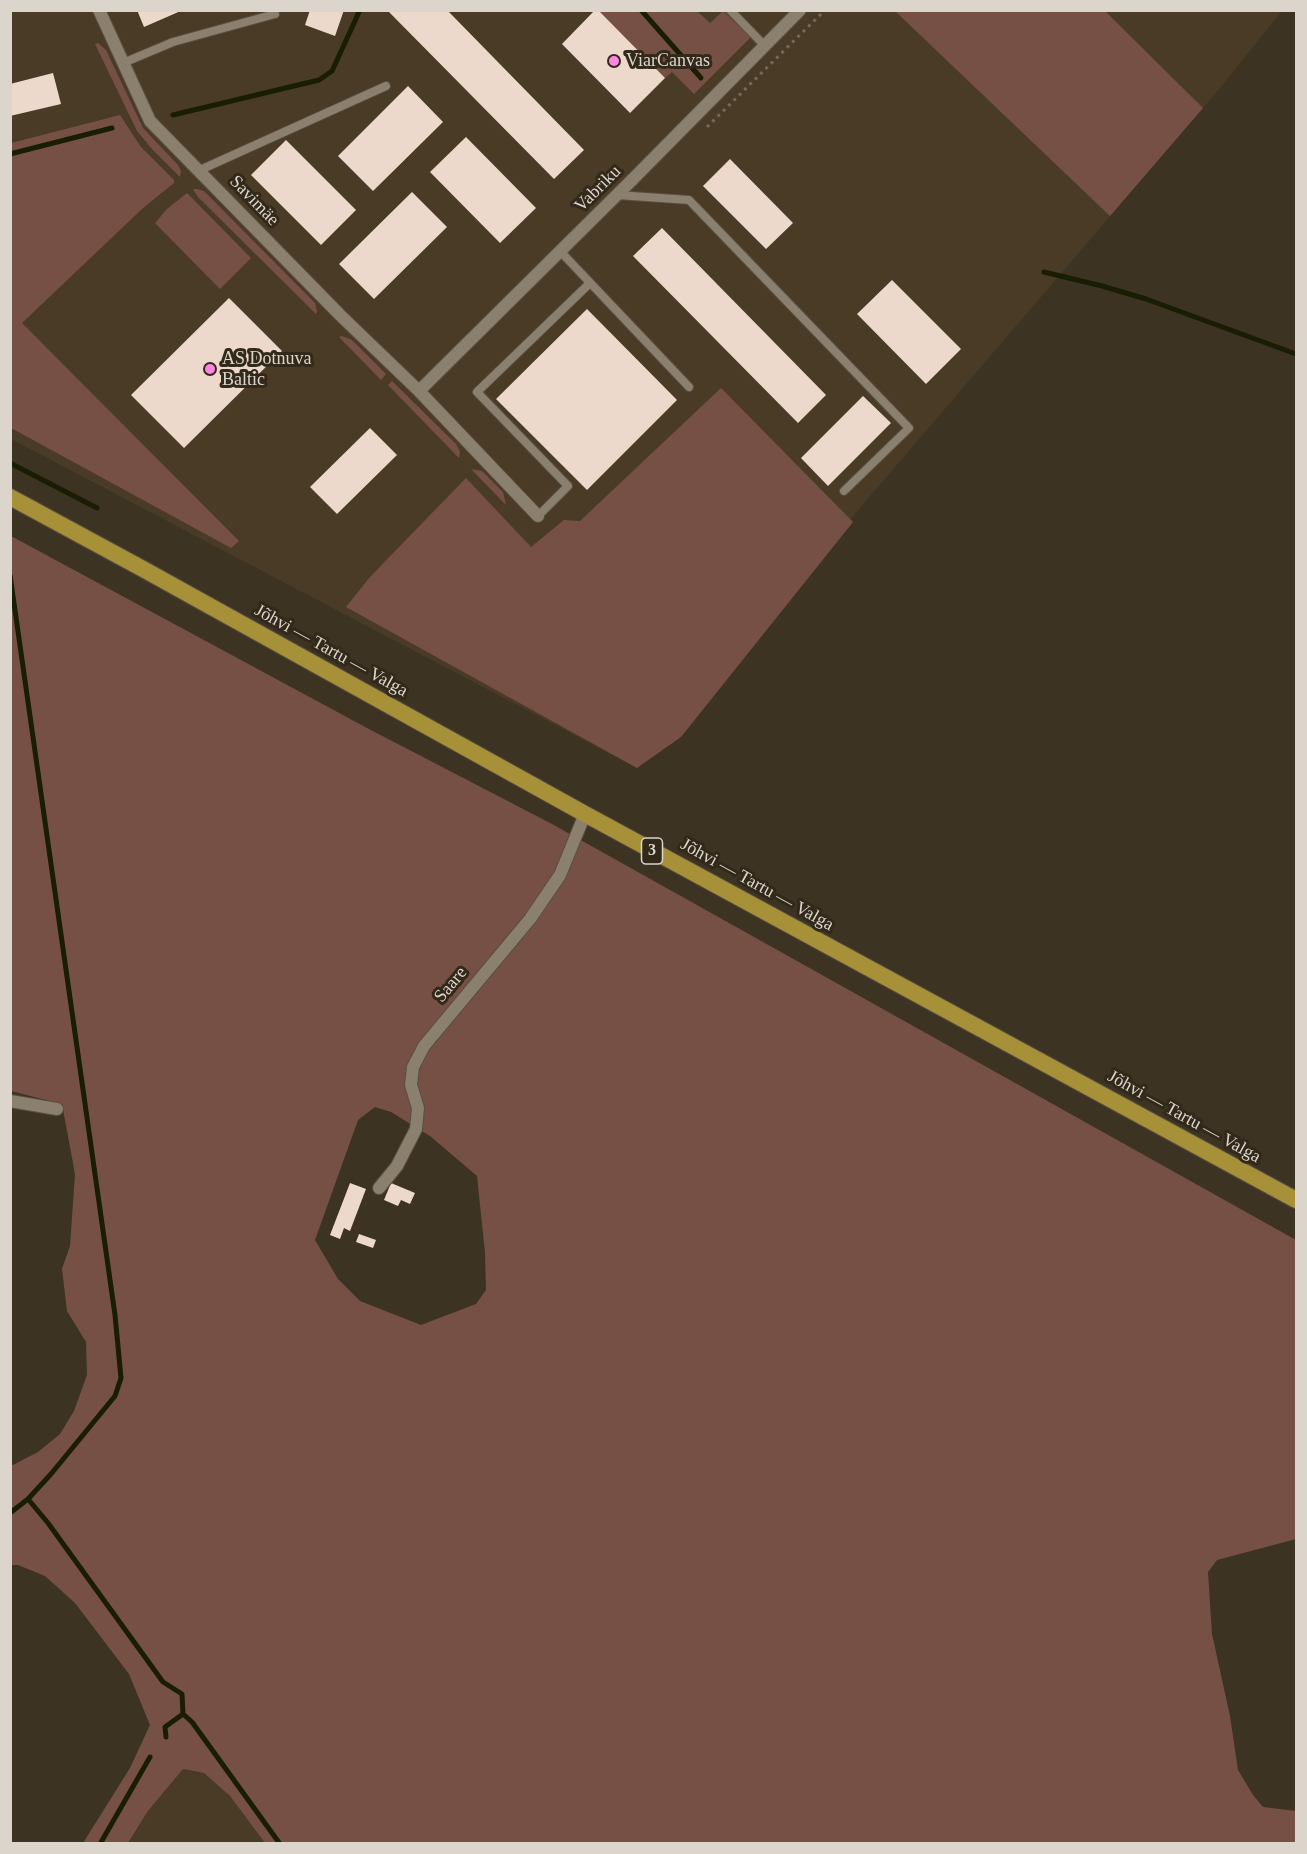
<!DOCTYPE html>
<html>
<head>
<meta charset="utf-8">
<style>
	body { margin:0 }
	#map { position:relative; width:1307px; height:1854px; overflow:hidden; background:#3d3323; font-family:"Times New Roman",serif }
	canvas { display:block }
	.frame { position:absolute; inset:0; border:12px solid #dcd5cc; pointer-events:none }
</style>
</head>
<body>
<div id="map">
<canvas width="1307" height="1854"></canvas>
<div class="frame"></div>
</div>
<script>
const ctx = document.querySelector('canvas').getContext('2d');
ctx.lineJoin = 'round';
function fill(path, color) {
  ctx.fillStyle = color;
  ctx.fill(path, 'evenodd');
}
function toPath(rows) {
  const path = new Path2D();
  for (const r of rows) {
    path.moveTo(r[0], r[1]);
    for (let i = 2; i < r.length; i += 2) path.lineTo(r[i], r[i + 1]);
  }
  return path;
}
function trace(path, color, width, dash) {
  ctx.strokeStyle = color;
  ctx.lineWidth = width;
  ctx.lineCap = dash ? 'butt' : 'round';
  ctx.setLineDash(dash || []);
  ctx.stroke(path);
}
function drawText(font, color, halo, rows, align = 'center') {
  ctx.font = font + ' "Times New Roman",serif';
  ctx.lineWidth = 6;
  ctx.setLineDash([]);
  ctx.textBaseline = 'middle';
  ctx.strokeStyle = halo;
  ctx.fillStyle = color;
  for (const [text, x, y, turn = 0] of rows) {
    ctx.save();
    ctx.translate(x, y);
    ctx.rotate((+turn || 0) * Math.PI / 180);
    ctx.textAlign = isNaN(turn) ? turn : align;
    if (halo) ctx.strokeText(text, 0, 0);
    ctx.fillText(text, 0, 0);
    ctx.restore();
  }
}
const built = toPath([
	[10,11,1282,11,1221,87,637,768,11,439],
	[183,1769,204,1773,230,1796,265,1843,128,1844,148,1811]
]);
const green = toPath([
	[598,11,697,11,710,23,723,11,751,37,694,94,672,72,665,78],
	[895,11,1105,11,1203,108,1110,216],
	[98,43,106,50,143,128,178,165,181,171,180,177,152,149,137,131,95,44],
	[120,115,141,147,174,180,174,183,143,208,22,323,239,541,231,548,11,428,11,143],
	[193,189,197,189,204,191,315,303,317,311,316,314,198,197],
	[187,193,251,258,220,289,155,223,167,209],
	[342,336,352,340,386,374,381,380,339,337],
	[392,381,456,444,460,452,459,458,388,385],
	[721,388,853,522,681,737,637,768,346,607,370,577,466,478,531,547,564,520,580,521],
	[471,469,482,471,503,492,506,505],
	[11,536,367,728,552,824,1296,1240,1296,1539,1217,1560,1208,1572,1212,1634,1230,1716,1238,1770,1253,1795,1263,1807,1296,1811,1296,1843,265,1843,230,1796,204,1773,183,1769,148,1811,128,1843,83,1843,130,1768,150,1725,129,1674,75,1603,45,1576,18,1565,11,1565,11,1466,38,1452,60,1434,74,1411,87,1375,86,1342,67,1311,62,1269,70,1246,75,1174,62,1104,11,1091],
	[375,1107,391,1112,430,1136,477,1176,485,1253,486,1290,476,1304,421,1325,360,1301,338,1279,315,1240,358,1120]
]);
const stream = toPath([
	[641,10,701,78],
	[173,115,319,80,332,71,360,10],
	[10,154,112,128],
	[1044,272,1102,286,1146,299,1296,354],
	[10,463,97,508],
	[10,575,115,1315,121,1378,115,1396,51,1474,28,1499,10,1513],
	[28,1499,48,1523,163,1682,182,1694,183,1714,192,1722,280,1844],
	[166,1737,165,1727,183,1714],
	[100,1844,150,1757]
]);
const building = toPath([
	[137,10,183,10,144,27],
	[310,10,344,10,335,36,305,25],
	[390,10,447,10,584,150,554,179,389,12],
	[595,10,598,10,665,78,630,113,562,44],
	[53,73,61,104,10,116,10,84],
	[408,86,443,122,373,191,338,156],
	[466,137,536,208,500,243,430,172],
	[286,140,356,210,321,245,251,175],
	[730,159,793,223,766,249,703,186],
	[412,192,447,227,374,299,339,264],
	[662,228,826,395,798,423,633,256],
	[892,280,961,349,926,384,857,314],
	[229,298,282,351,184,448,131,395],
	[587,309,677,400,587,490,496,399],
	[863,396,891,423,828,486,801,458],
	[370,428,397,455,337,514,310,487],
	[350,1183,366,1189,350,1231,344,1228,340,1239,330,1235],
	[391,1183,415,1193,410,1204,401,1200,398,1206,384,1200],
	[359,1234,376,1240,373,1248,356,1242]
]);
const path = toPath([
	[707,127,825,10]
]);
const service = toPath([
	[730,10,765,46],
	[123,63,173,42,275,14],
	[200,170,386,86],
	[617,195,689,200,909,428,844,491],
	[560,251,689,387],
	[538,516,568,486,477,392,590,283]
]);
const minor = toPath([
	[99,10,150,121,340,315,419,391,538,516],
	[419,391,633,179,800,10],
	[10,1101,57,1109],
	[379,1188,397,1166,416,1129,418,1108,411,1085,413,1067,424,1046,530,919,560,875,585,814]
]);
const trunk = toPath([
	[10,497,143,569,585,814,1296,1200]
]);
const markers = [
	[614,61,6,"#fe86e0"],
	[210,369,6,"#fe86e0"]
];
const shields = [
	[652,851,21]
];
const shieldNames = [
	["3",652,851]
];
const poiNames = [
	["ViarCanvas",626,61],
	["AS Dotnuva",222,359],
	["Baltic",222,380]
];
const streetNames = [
	["Vabriku",598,189,-45],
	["Savimäe",254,201,46],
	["Jõhvi — Tartu — Valga",331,651,29],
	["Jõhvi — Tartu — Valga",757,885,29],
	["Saare",451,985,-50],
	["Jõhvi — Tartu — Valga",1184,1117,29]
];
fill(built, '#493b26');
fill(green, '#775045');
trace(stream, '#191d02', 5);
fill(building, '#edd9cb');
trace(service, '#584e42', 10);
trace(minor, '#584e42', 14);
trace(trunk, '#584e42', 18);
trace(path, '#736a5c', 3, [3, 4.5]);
trace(service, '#8b7f6e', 8);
trace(minor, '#8b7f6e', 12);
trace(trunk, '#a69038', 16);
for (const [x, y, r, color] of markers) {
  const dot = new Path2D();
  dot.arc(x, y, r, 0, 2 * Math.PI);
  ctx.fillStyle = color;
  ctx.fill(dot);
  trace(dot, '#33291a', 2);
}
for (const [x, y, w] of shields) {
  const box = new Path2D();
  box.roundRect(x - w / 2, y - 13, w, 26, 4.5);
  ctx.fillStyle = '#33291a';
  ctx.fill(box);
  trace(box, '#dcd5cc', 1.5);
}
drawText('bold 16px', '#dcd5cc', null, shieldNames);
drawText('18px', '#dcd5cc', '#33291a', poiNames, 'left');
drawText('18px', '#dcd5cc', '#33291a', streetNames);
</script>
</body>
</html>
